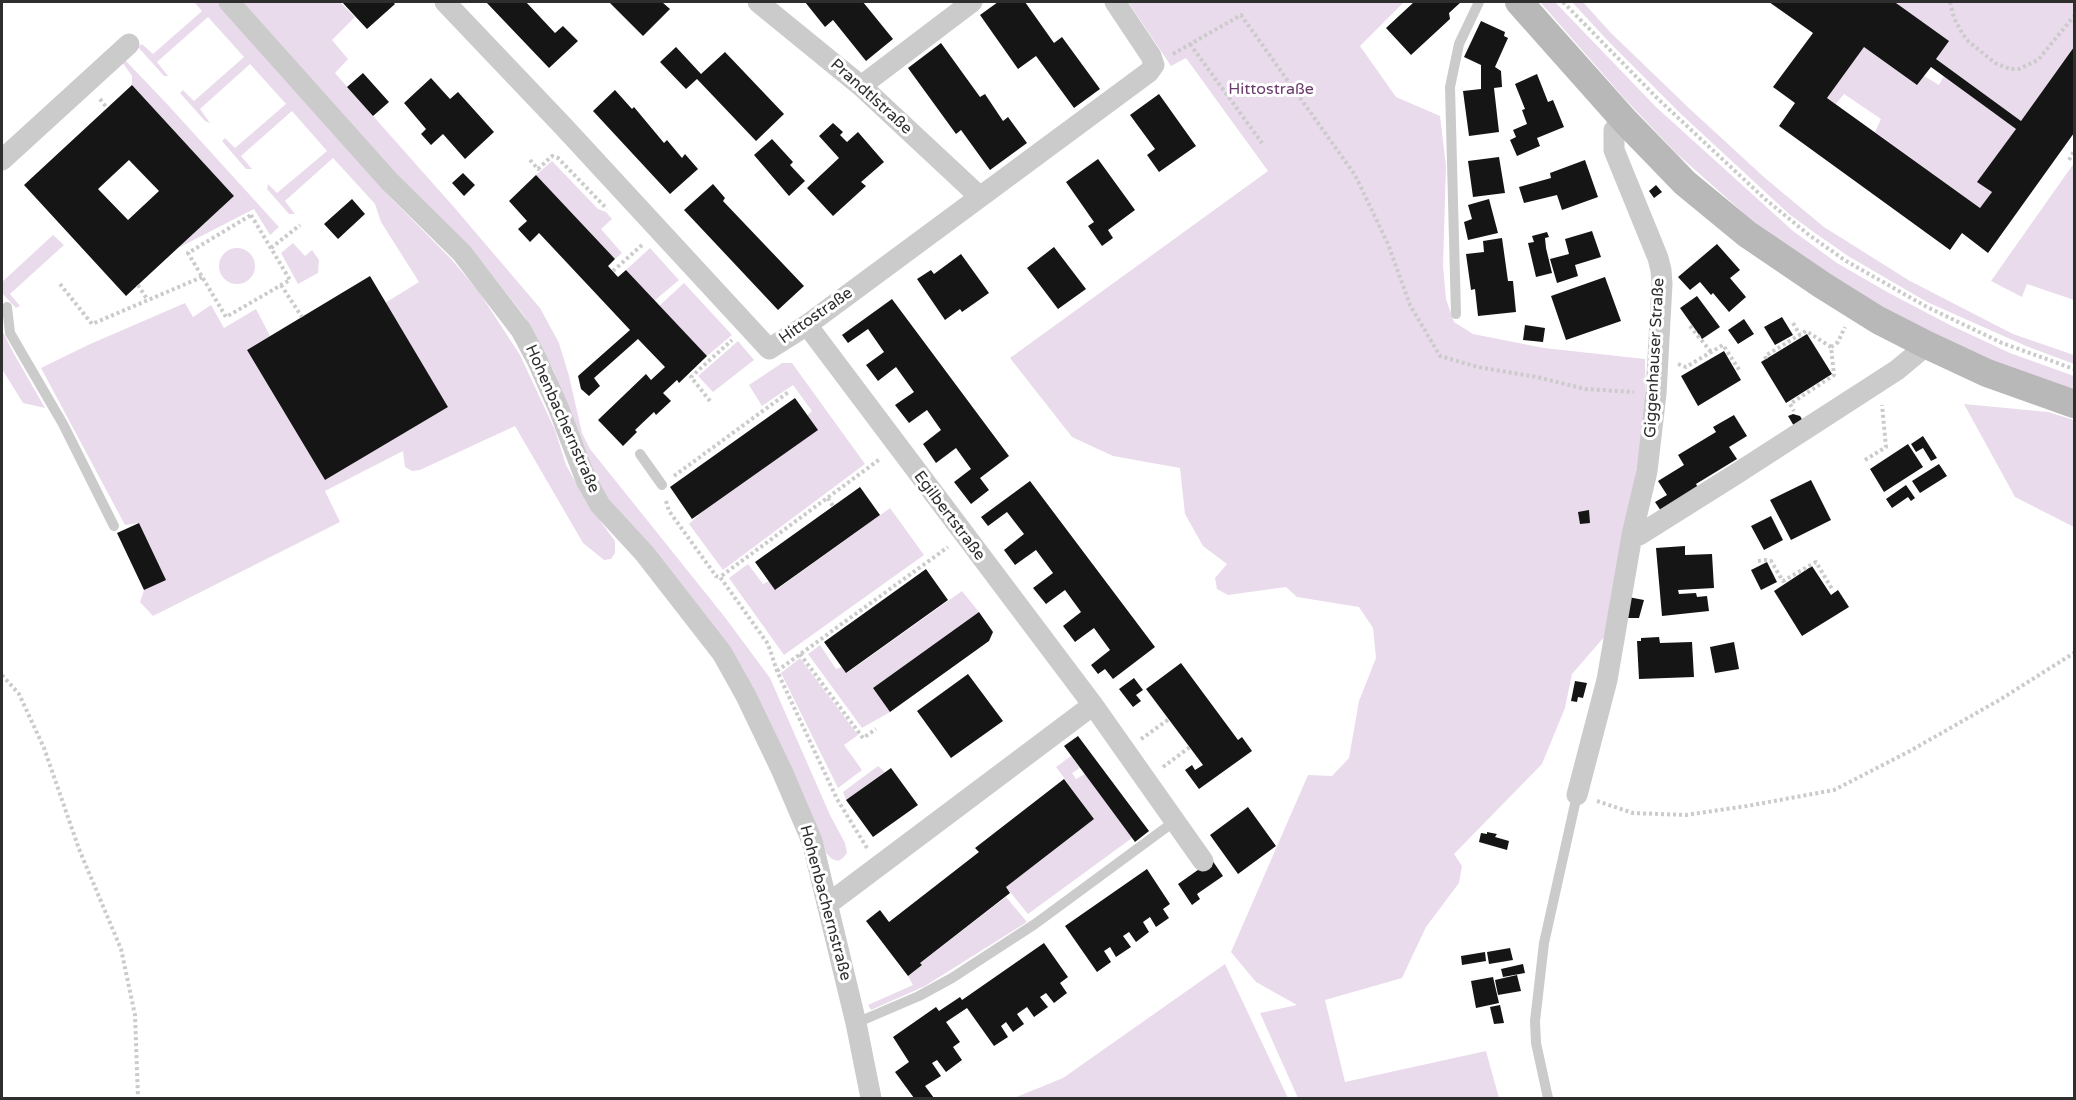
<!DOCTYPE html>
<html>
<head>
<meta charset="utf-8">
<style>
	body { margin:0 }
	#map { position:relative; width:2076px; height:1100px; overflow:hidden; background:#fff; font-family:"Varela Round",sans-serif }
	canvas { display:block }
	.frame { position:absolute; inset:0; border:3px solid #2e2e2e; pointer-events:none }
</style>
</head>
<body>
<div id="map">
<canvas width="2076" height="1100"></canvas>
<div class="frame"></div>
</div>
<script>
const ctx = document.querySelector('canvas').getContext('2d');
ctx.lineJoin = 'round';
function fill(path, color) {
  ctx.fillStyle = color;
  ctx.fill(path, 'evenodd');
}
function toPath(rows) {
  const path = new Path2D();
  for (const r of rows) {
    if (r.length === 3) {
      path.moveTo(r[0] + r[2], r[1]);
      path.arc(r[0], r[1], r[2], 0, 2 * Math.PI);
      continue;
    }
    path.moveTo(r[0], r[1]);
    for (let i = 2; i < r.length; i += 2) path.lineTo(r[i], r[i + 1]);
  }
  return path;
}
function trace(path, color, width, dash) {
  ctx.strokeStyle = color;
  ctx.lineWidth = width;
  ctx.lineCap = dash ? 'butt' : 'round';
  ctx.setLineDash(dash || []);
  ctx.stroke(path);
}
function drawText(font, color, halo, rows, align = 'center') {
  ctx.font = font + ' "Varela Round",sans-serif';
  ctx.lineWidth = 6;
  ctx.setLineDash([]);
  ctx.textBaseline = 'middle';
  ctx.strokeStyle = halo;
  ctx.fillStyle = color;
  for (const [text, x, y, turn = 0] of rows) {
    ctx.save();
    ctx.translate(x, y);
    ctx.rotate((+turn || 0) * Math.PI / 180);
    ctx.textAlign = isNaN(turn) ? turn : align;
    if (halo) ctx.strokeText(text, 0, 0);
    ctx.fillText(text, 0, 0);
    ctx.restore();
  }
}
const green = toPath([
	[194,2,220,2,390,197,452,260,479,292,520,355,555,430,566,465,587,503,615,541,615,553,611,559,604,560,583,543,515,426,420,470,412,471,405,467,403,451,325,491,340,522,153,616,140,602,144,590,165,579,139,523,125,525,41,368,88,345,185,303,193,317,211,305,224,328,256,309,270,336,247,350,325,480,448,407,385,303,419,282,381,222,375,204,333,158,285,201,295,214,289,214,267,189,268,184,277,193,327,151,292,111,241,156,252,169,246,169,222,141,225,138,235,148,286,104,250,64,200,109,210,123,205,121,180,93,183,90,194,101,244,57,208,17,157,62,168,76,164,76,138,47,142,44,153,54,202,11],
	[241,2,340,2,355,17,332,40,348,59,335,73,453,206,540,308,559,343,569,376,582,433,590,449,724,616,770,678,830,815,845,843,847,853,843,858,838,861,832,859,826,853,808,806,781,747,611,504,580,451,554,371,525,317,482,262,400,179],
	[1128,2,1404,2,1360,46,1396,97,1440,116,1446,166,1443,266,1446,299,1454,322,1473,334,1544,348,1645,359,1646,419,1605,636,1572,674,1565,708,1542,764,1454,854,1462,866,1459,883,1426,927,1402,978,1325,1000,1345,1082,1486,1051,1499,1098,1298,1098,1260,1013,1297,1005,1256,982,1231,952,1308,775,1332,776,1349,758,1359,701,1376,658,1373,628,1359,607,1297,597,1286,587,1228,595,1217,589,1215,578,1227,564,1203,546,1185,514,1180,468,1113,456,1072,437,1010,358,1268,171,1186,58,1171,66],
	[1540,2,1555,2,1656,107,1793,231,1837,263,1889,293,1950,325,2010,353,2074,376,2074,392,2020,374,1879,307,1782,243,1748,217,1676,153,1623,97],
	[1572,2,1583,2,1611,33,1691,110,1765,178,1824,227,1910,281,1978,316,2013,334,2074,355,2074,364,2026,346,1927,302,1848,256,1815,233,1789,214,1682,115,1609,42],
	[1898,2,2074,2,2074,47,2021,121,1936,59,1948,42,1896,3],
	[1864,47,1917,85,1924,76,1939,85,1944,76,2016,129,1978,181,1992,192,1980,208,1875,132,1881,119,1844,94,1836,104,1827,98],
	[126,61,168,105,279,227,270,235,254,209,178,248,234,196,132,85,132,76,122,62],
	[552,161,598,209,606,212,612,219,601,229,622,253,615,259,536,175],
	[2074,163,2074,300,2027,284,2022,297,1991,281],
	[53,235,64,245,10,294,20,306,16,308,2,293,2,282],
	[293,243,305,256,312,250,319,260,318,273,298,284,281,253],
	[650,248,679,280,654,301,626,270],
	[237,266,18],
	[684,283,732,335,707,356,659,306],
	[2,330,13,352,45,408,23,403,2,369],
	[738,341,754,360,713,392,698,376],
	[782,363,792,363,865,464,723,570,689,524,812,411,793,385,762,406,749,385],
	[1964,404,2048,412,2074,420,2074,527,2015,497],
	[890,508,924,555,784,655,729,578,748,564,763,584,769,581,776,590],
	[962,591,979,612,873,688,890,712,862,728,808,654,820,645,836,669,842,667,847,673],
	[800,658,858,735,844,745,862,770,838,788,781,673],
	[1071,756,1080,768,1072,773,1076,779,1085,774,1132,838,1028,914,1006,887,1094,819,1056,767],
	[878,766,885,772,846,800,843,792],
	[1006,897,1027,922,925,986,871,1010,868,1005,913,985,908,976,922,965,920,963],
	[1225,964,1288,1098,1014,1098,1063,1078]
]);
const building = toPath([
	[342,2,393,2,395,4,367,29],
	[486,2,526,2,555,33,563,26,578,41,549,68],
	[609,2,662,2,670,9,643,36],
	[805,2,852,2,854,3,863,2,893,39,866,61,833,20,825,27],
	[998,2,1025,2,1054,43,1062,37,1100,89,1074,108,1036,56,1018,69,980,15],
	[1414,2,1461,2,1449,13,1450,19,1411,55,1386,28],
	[1769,2,1898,2,1896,3,1949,41,1936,59,2021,121,2074,47,2074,133,1988,253,1962,233,1950,250,1779,126,1795,103,1773,87,1813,33],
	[1864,47,1917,85,1931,67,2016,129,1977,182,1992,192,1980,208,1827,98],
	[1481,21,1505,32,1504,36,1508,38,1495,67,1501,71,1502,87,1494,88,1499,132,1469,136,1463,91,1481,89,1481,65,1464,57],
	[941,43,980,97,985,94,1003,121,1008,117,1027,143,990,170,961,130,956,134,908,68],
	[676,47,701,74,725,52,784,114,756,141,697,79,686,89,660,62],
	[363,73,389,102,373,116,347,87],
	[1537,74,1548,102,1553,100,1564,127,1537,138,1540,146,1517,156,1510,140,1516,137,1513,130,1527,124,1522,110,1525,109,1515,84],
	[431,78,450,99,458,92,494,132,465,159,443,134,431,145,421,134,426,129,404,103],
	[132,85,234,196,126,296,24,185],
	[129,160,159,191,128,220,98,189],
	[615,90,632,109,634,107,664,143,667,140,682,158,685,154,698,169,670,194,593,111],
	[1159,94,1196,146,1159,172,1147,155,1155,149,1130,115],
	[833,123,843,132,840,135,847,142,858,132,884,162,861,182,866,186,833,216,807,188,839,158,819,136],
	[772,139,793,162,790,165,805,181,789,196,754,155],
	[1499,157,1505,193,1473,197,1468,161],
	[1098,159,1135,210,1108,230,1113,238,1102,246,1088,226,1094,222,1066,182],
	[1585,160,1598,197,1562,210,1557,195,1524,203,1519,187,1551,178,1550,173],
	[463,173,475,185,464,196,452,183],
	[536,175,615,259,608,266,618,277,626,270,707,356,679,383,677,380,663,393,671,401,656,415,654,412,635,430,637,432,623,446,598,420,646,374,651,380,665,367,638,339,594,378,600,386,589,396,581,389,578,376,630,330,539,233,530,242,518,229,527,221,509,201],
	[713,184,725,198,723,201,804,286,778,310,684,210],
	[1656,185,1662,192,1654,198,1649,191],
	[352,199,365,214,338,239,324,224],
	[1489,199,1498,233,1468,240,1464,222,1472,219,1468,205],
	[1592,231,1601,257,1575,265,1578,276,1557,283,1550,259,1569,254,1565,239],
	[1547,232,1549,237,1545,238,1546,248,1552,273,1536,277,1528,243,1534,242,1532,236],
	[1502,238,1508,281,1513,281,1516,312,1478,316,1475,289,1471,290,1466,254,1484,252,1483,241],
	[1717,244,1740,270,1730,278,1746,297,1729,312,1713,293,1711,295,1700,282,1690,290,1678,277],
	[1054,247,1086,289,1058,309,1027,268],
	[961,254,989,293,962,312,960,309,945,320,917,279,931,270,934,274],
	[370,276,448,407,325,480,247,350],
	[1605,277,1621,321,1566,340,1551,296],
	[1697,296,1720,327,1702,339,1680,308],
	[892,299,1009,456,980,478,989,490,971,504,954,482,971,469,956,448,936,463,923,444,941,430,927,410,909,423,895,405,914,392,896,367,878,381,866,365,884,352,868,329,848,343,842,335],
	[1782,317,1793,335,1775,345,1764,327],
	[1744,319,1754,334,1738,344,1728,330],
	[1525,325,1545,328,1543,342,1523,340],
	[1807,334,1832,374,1786,403,1761,362],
	[1724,351,1741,380,1698,406,1681,376],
	[795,398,818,430,692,519,670,487],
	[1793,414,1800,416,1803,421,1794,426,1788,416],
	[1734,415,1747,436,1729,447,1737,459,1696,484,1700,491,1663,514,1655,502,1667,495,1658,481,1684,465,1678,455,1716,432,1713,427],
	[1923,436,1937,458,1931,461,1923,448,1916,452,1911,444],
	[1908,444,1923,467,1884,492,1870,469],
	[1939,464,1947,476,1920,493,1912,481],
	[1811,480,1831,520,1791,540,1770,500],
	[1030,481,1155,647,1113,679,1105,669,1098,674,1091,665,1110,650,1094,628,1075,642,1063,626,1081,612,1065,590,1046,604,1033,588,1053,573,1036,550,1015,565,1004,550,1024,534,1007,512,988,526,981,517],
	[1906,485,1915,498,1911,501,1908,497,1892,508,1886,499],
	[860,487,880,515,775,590,755,562],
	[1589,510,1590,523,1580,524,1578,512],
	[1771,516,1783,540,1764,550,1751,526],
	[139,523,166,580,144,590,117,533],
	[1685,546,1685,555,1712,554,1714,588,1678,590,1679,594,1696,593,1697,597,1707,596,1709,611,1662,616,1656,548],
	[1767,562,1777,582,1761,590,1751,570],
	[1812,566,1831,595,1838,590,1849,607,1802,636,1774,591],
	[926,569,948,600,846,673,824,642],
	[1628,597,1644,600,1639,618,1627,618],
	[979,612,993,632,989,641,890,712,873,688],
	[1659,637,1660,643,1692,642,1694,677,1639,679,1637,641,1641,641,1641,638],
	[1734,642,1739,669,1715,673,1710,647],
	[1181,663,1238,740,1242,737,1252,751,1199,789,1185,770,1192,765,1195,770,1203,765,1146,689],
	[968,674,1003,721,951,758,917,711],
	[1134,678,1143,690,1136,695,1141,701,1133,707,1119,689],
	[1575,681,1587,683,1583,698,1578,697,1577,702,1571,701],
	[1078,736,1149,831,1135,842,1064,746],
	[891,768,918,805,873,837,846,800],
	[1064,779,1094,819,1006,887,1010,893,920,963,922,965,908,976,866,921,880,910,889,922,979,852,975,848],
	[1248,807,1276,846,1238,874,1210,835],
	[1487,832,1497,834,1495,837,1509,841,1507,850,1479,842,1481,833,1487,834],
	[1212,860,1223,876,1197,894,1200,899,1192,905,1178,884],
	[1147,869,1170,904,1163,909,1169,918,1156,927,1150,917,1143,922,1149,932,1136,942,1129,932,1123,936,1131,947,1116,957,1110,947,1104,951,1111,962,1097,972,1065,926],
	[1044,943,1068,977,1060,983,1067,993,1054,1003,1046,993,1040,997,1048,1007,1034,1017,1027,1007,1017,1014,1024,1024,1013,1032,1006,1022,1001,1026,1008,1037,994,1046,967,1008,946,1022,960,1042,953,1047,962,1060,946,1072,937,1060,932,1063,941,1076,925,1086,934,1098,914,1098,895,1072,909,1062,893,1037,936,1007,939,1011,960,997,962,1000],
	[1510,948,1513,960,1489,964,1487,952],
	[1485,952,1486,961,1462,965,1461,956],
	[1523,964,1525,973,1503,977,1501,969],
	[1517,975,1521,991,1498,995,1495,980],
	[1493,977,1499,1003,1476,1008,1471,981],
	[1500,1005,1504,1023,1494,1024,1490,1007]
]);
const path = toPath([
	[1563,2,1657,98,1765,199,1809,235,1846,261,1927,307,2002,343,2074,369],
	[1950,2,1954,18,1962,33,1968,41,1995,63,2010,69,2019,69,2038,60,2074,16],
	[1190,44,1262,143],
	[1173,54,1241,15,1355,175,1388,244,1410,305,1440,356,1478,367,1537,377,1585,389,1634,392],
	[100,99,107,108],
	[530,160,538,169,552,156,558,158,607,209],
	[2069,160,2074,151],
	[251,215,290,280,226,317,188,253,251,215],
	[271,248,300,225],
	[613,271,643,244],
	[60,284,92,324,202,277],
	[138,285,147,299],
	[281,285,302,317],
	[1793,323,1800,335],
	[1690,326,1711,352],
	[1831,347,1838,342,1845,327],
	[1766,359,1765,356,1806,331,1831,347,1834,375,1790,404,1794,411],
	[1678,364,1686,367,1723,345,1740,371],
	[710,401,691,377,732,340],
	[1865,460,1886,447,1882,405],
	[674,476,790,391],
	[828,498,833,506],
	[666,501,669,511,716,576,720,577],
	[1758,561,1766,560,1771,561,1783,581,1816,562,1832,589],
	[800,654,863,738,876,729],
	[777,671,948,547],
	[2,675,19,694,44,748,79,849,121,949,135,1015,138,1098],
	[1141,739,1169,719],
	[1163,767,1190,747],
	[1597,801,1633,813,1686,815,1747,806,1834,790,1910,751,2001,699,2074,653],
	[867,848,837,799,777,671,768,644,720,577,880,459]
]);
const service = toPath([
	[7,307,10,333,63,424,114,526],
	[1456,314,1450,87,1459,44,1479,2],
	[640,454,662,485],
	[856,1023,919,996,952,978,1035,924,1175,821],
	[1548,1098,1536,1043,1535,1021,1544,943,1577,795]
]);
const minor = toPath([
	[229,2,390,182,462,253,521,330,537,360,558,407,586,480,600,505,645,554,722,653,746,696,782,771,812,841,856,1023,871,1098],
	[445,2,563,126,769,349,807,325,1149,72,1154,65,1151,56,1115,2],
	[758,2,861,86,980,197],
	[861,86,972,2],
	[2,160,129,44],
	[807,325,1093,705,828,904],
	[1632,535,1639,535,1736,474,1897,370,1927,345],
	[1093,705,1203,861],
	[1577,795,1607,680,1632,535,1647,471,1656,394,1662,284,1661,270,1658,258,1614,150,1614,130,1624,120]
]);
const secondary = toPath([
	[1519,2,1624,120,1685,183,1747,234,1822,285,1878,320,1927,345,1987,373,2074,404]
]);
const parkNames = [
	["Hittostraße",1271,90]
];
const streetNames = [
	["Prandtlstraße",871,97,42],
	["Hittostraße",816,316,-35],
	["Giggenhauser Straße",1655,358,-87],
	["Hohenbachernstraße",562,419,66],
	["Egilbertstraße",949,516,53],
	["Hohenbachernstraße",825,903,75]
];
fill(green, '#eadbec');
fill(building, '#151515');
trace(path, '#cbcbcb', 4, [3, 3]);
trace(service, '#cbcbcb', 10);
trace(minor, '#cbcbcb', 21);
trace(secondary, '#b8b8b8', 28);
drawText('16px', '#693a6b', '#fff', parkNames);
drawText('16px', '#2e2e2e', '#fff', streetNames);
</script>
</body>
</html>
